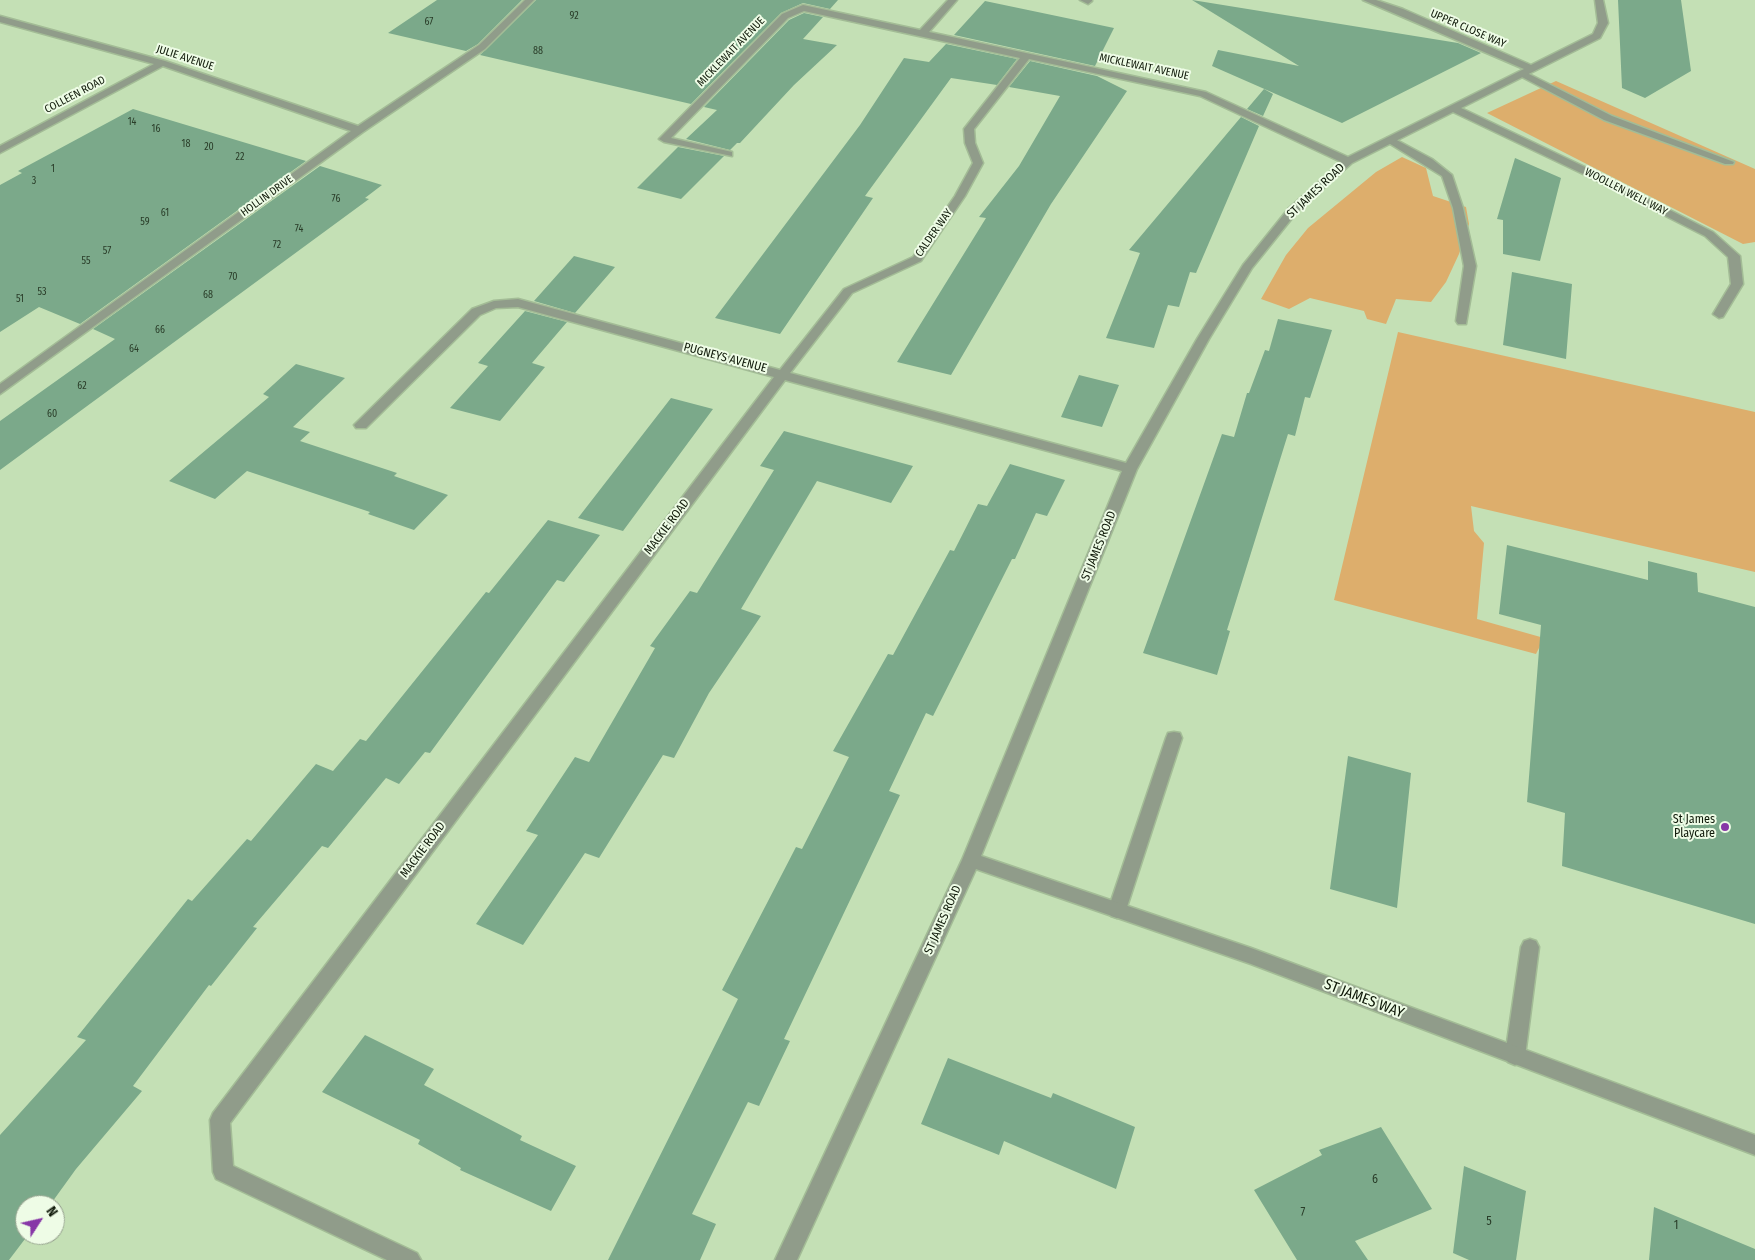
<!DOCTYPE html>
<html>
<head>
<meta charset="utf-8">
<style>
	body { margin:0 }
	#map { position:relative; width:1755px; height:1260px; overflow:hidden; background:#c4e0b5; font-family:"Fira Sans Condensed",sans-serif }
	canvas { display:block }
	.north { position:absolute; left:15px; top:1195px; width:50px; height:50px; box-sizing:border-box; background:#eefce6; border:1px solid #95a18e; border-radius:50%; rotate:55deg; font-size:14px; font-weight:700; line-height:20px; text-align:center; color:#0f1909 }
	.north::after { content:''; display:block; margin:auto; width:18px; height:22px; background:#8737a7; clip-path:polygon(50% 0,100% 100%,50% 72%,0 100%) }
</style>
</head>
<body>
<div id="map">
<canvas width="1755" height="1260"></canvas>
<div class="north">N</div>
</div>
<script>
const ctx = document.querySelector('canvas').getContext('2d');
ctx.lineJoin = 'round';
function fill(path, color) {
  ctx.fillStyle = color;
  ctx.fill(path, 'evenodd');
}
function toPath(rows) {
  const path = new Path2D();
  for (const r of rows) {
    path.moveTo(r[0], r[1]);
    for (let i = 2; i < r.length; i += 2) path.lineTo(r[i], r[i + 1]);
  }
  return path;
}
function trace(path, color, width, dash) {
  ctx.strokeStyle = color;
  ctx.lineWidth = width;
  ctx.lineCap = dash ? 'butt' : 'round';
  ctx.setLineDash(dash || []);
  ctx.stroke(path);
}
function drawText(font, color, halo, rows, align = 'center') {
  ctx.font = font + ' "Fira Sans Condensed",sans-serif';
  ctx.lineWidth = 4;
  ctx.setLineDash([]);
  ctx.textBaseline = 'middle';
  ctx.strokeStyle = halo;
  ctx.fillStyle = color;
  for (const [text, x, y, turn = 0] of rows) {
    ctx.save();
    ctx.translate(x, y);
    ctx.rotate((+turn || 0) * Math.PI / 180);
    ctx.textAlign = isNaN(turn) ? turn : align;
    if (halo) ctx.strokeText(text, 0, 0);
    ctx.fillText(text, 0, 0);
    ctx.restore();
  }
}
const green = toPath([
	[1556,81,1755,169,1755,242,1743,244,1487,113],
	[1402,157,1426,168,1433,196,1466,207,1469,224,1459,254,1446,282,1431,302,1396,299,1386,324,1367,319,1364,311,1310,298,1289,309,1261,299,1286,255,1308,228,1376,172],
	[1398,332,1755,412,1755,572,1471,506,1474,531,1484,543,1477,619,1544,638,1536,654,1334,600]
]);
const building = toPath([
	[437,0,522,0,478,44,466,51,388,33],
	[536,0,838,0,830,9,803,3,781,13,691,104,480,55],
	[1192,0,1458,43,1481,53,1342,123,1212,66,1218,50,1299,66],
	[1618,0,1681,0,1691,71,1645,98,1622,88],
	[985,1,1114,28,1095,66,954,35],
	[804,13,823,17,803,39,837,45,794,85,740,143,737,143,730,150,686,139,717,110,704,107,789,20],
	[946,44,1017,59,997,85,951,78,865,196,873,198,780,334,715,318,860,125,904,58,929,62],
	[1030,61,1097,76,1127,91,1051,204,951,375,897,362,986,218,979,217,1019,166,1060,96,1009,87],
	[1264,89,1273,94,1263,116,1247,109],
	[133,109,306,161,80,324,39,307,0,332,0,185,22,173,18,171],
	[1241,117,1259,126,1196,273,1190,272,1179,307,1168,305,1154,348,1106,338,1140,253,1129,250],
	[678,147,724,156,681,199,637,188],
	[1515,158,1561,178,1540,261,1503,254,1503,220,1497,219],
	[320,166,382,185,365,198,369,199,0,470,0,421,115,339,93,329],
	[574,256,615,267,575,313,534,301],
	[1512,272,1572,284,1566,359,1503,345],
	[525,311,567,322,532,363,545,367,500,421,450,408,488,366,478,363],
	[1278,319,1332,330,1310,398,1305,397,1295,436,1288,434,1227,630,1230,631,1217,675,1143,653,1222,434,1234,437,1247,393,1249,393,1265,350,1269,351],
	[296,364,345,378,293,427,310,432,300,441,397,473,394,476,448,495,414,530,368,514,370,512,247,471,215,499,169,481,269,397,263,394],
	[1079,375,1119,385,1102,427,1061,417],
	[671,398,713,409,623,531,578,518],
	[784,431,913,466,891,503,817,481,741,609,761,616,709,693,674,758,663,755,599,858,585,853,523,945,476,924,538,835,526,831,575,757,589,762,655,648,650,646,690,591,697,593,774,470,760,466],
	[1010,464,1065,480,1047,516,1036,513,1015,559,1012,559,933,716,926,713,889,791,900,795,784,1039,790,1041,759,1106,748,1102,692,1214,716,1224,700,1260,608,1260,738,999,722,990,796,847,802,849,849,757,833,751,888,654,893,655,950,550,954,551,978,504,987,506],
	[548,520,600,535,564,582,557,580,430,753,425,752,399,784,386,778,328,848,322,846,253,927,257,928,211,986,209,985,133,1086,142,1091,76,1169,50,1205,25,1205,25,1235,28,1235,9,1260,0,1260,0,1135,86,1040,77,1037,188,899,192,901,247,839,251,841,316,764,333,771,360,739,366,741,486,592,489,593],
	[1507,545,1648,580,1648,561,1697,573,1698,592,1755,607,1755,924,1562,866,1565,813,1527,802,1541,625,1499,614],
	[1348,756,1411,773,1397,908,1330,889],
	[365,1035,434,1069,424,1085,522,1136,520,1140,576,1166,551,1211,460,1170,461,1168,418,1144,420,1140,322,1092],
	[948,1058,1051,1098,1053,1093,1135,1127,1116,1189,1004,1141,999,1155,921,1124],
	[1381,1127,1432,1209,1355,1241,1368,1260,1297,1260,1254,1190,1322,1155,1319,1150],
	[1464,1166,1526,1191,1516,1260,1469,1260,1453,1253],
	[1654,1207,1755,1249,1755,1260,1649,1260]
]);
const lane = toPath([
	[1080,0,1092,0,1092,1,1088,4,1080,0],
	[1523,71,1612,116,1734,162,1733,164,1725,164,1604,120,1520,76,1518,74,1523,71],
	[1391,137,1432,159,1452,175,1463,208,1476,266,1466,324,1458,324,1456,321,1464,266,1453,208,1442,176,1387,142,1387,138,1391,137],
	[1174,732,1180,733,1182,738,1126,910,1123,916,1117,918,1111,916,1108,910,1166,738,1168,733,1174,732],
	[1530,939,1536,941,1539,947,1525,1056,1522,1062,1515,1065,1508,1062,1505,1056,1521,947,1524,941,1530,939]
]);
const street = toPath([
	[525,0,534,0,485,49,363,132,0,394,0,384,351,131,163,66,0,153,0,146,154,64,0,22,0,16,165,61,358,126,479,45,525,0],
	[948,0,957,0,929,32,1206,92,1348,157,1524,69,1363,0,1376,0,1403,9,1531,65,1593,34,1598,23,1595,0,1603,0,1608,23,1600,38,1461,108,1589,169,1713,232,1740,256,1743,284,1723,317,1719,318,1713,314,1731,284,1728,257,1705,236,1581,173,1453,112,1352,163,1297,212,1252,268,1209,339,1137,469,981,856,1251,948,1755,1135,1755,1155,1251,964,976,869,797,1260,775,1260,962,860,1122,471,785,380,230,1123,233,1166,417,1253,421,1260,387,1260,216,1179,213,1172,210,1120,213,1113,774,377,518,307,496,308,480,315,366,428,356,428,354,425,472,309,494,301,518,299,780,370,844,289,913,257,955,196,973,163,965,143,964,129,1020,58,804,11,788,18,671,138,732,152,732,156,664,142,659,139,782,14,803,5,920,30,948,0],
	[1029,59,1200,96,1341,162,1289,208,1243,265,1197,339,1126,463,790,373,852,293,921,261,965,196,983,163,975,143,974,129,1029,59]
]);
const markers = [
	[1725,827,5,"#8737a7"]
];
const numberNames = [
	["92",574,16],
	["67",429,22],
	["88",538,51],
	["14",132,122],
	["16",156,129],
	["18",186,144],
	["20",209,147],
	["22",240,157],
	["1",53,169],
	["3",34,181],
	["76",336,199],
	["61",165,213],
	["59",145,222],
	["74",299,229],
	["72",277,245],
	["57",107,251],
	["55",86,261],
	["70",233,277],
	["53",42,292],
	["68",208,295],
	["51",20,299],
	["66",160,330],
	["64",134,349],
	["62",82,386],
	["60",52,414]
];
const farStreetnames = [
	["UPPER CLOSE WAY",1468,29,23],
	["MICKLEWAIT AVENUE",731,52,-46],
	["JULIE AVENUE",185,58,18],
	["MICKLEWAIT AVENUE",1144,67,12],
	["COLLEEN ROAD",75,95,-28],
	["WOOLLEN WELL WAY",1626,192,27],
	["HOLLIN DRIVE",267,196,-36],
	["CALDER WAY",934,233,-55]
];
const streetNames = [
	["ST JAMES ROAD",1316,191,-43],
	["PUGNEYS AVENUE",725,358,15],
	["MACKIE ROAD",667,527,-53],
	["ST JAMES ROAD",1099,546,-68],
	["MACKIE ROAD",423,850,-53],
	["ST JAMES ROAD",943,920,-66]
];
const poiNames = [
	["St James",1715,820],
	["Playcare",1715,834]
];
const nearNumbernames = [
	["6",1375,1180],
	["7",1303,1213],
	["5",1489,1222],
	["1",1676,1226]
];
const nearStreetnames = [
	["ST JAMES WAY",1364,999,21]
];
fill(green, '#ddae6c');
fill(building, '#7ba98a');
trace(lane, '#a3bc96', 3);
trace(street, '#a3bc96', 3);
fill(lane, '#909c8a');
fill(street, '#909c8a');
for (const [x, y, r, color] of markers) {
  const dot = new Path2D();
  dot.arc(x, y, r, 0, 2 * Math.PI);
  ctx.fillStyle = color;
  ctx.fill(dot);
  trace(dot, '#eefce6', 2);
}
drawText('10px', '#2a3d29', null, numberNames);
drawText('11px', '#0f1909', '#eefce6', farStreetnames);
drawText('12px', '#0f1909', '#eefce6', streetNames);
drawText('12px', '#0f1909', '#eefce6', poiNames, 'right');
drawText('12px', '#2a3d29', null, nearNumbernames);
drawText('15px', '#0f1909', '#eefce6', nearStreetnames);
</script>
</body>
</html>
